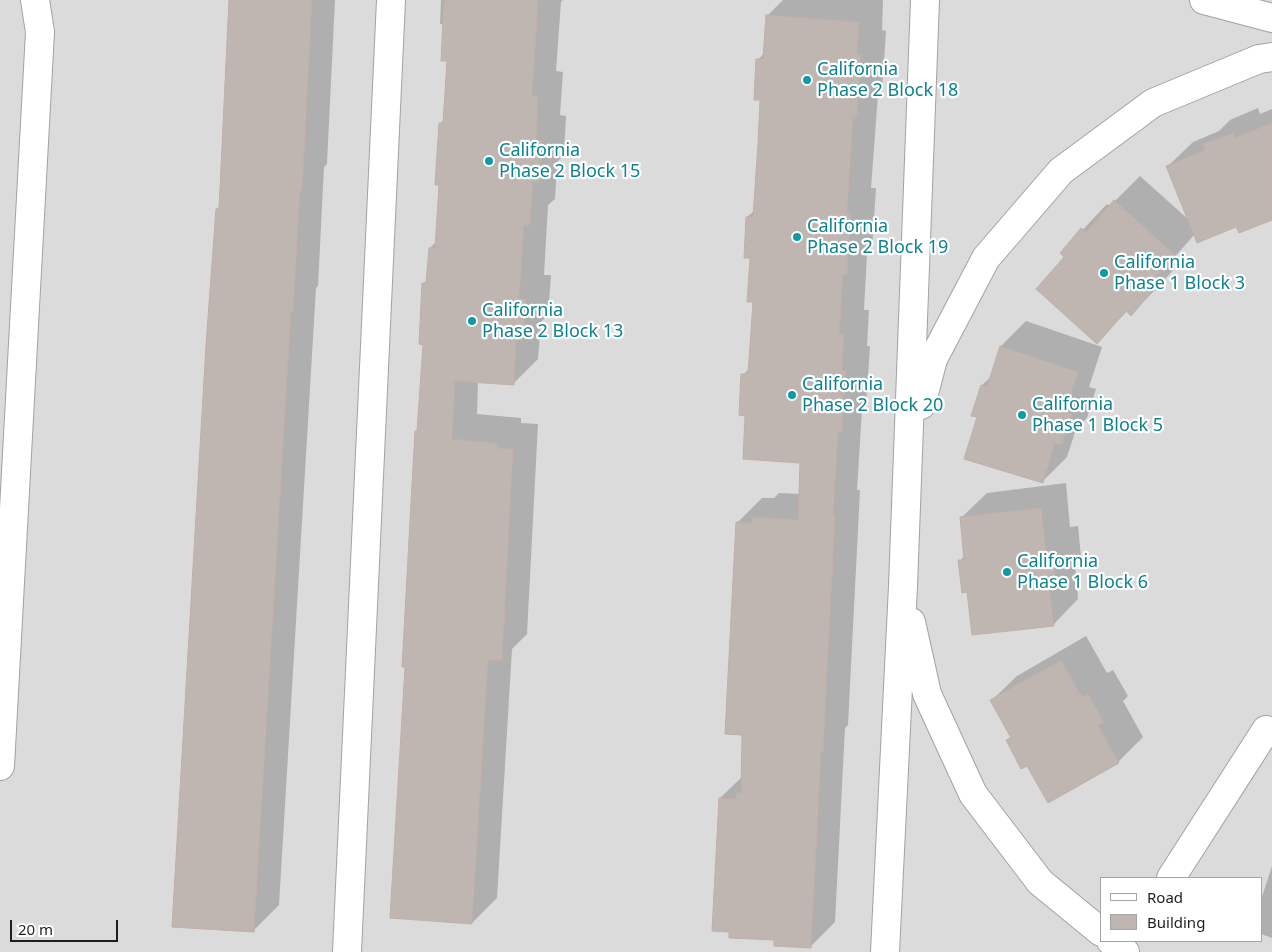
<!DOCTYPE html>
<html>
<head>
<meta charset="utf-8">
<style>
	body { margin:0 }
	#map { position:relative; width:1272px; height:952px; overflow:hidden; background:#eeeae5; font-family:"Noto Sans",sans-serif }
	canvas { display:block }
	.legend { position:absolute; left:1100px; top:877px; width:162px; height:65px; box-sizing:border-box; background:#fff; border:1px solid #a5a5a5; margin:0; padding:6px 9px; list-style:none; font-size:15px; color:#1e1e1e }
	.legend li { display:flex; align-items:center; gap:10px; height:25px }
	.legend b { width:25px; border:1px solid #a5a5a5 }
	.scale { position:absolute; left:10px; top:920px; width:108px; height:22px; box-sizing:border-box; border:2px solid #1e1e1e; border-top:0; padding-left:6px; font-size:15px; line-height:18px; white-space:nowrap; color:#1e1e1e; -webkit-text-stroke:4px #fff; paint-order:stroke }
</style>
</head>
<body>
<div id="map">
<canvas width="1272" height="952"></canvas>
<ul class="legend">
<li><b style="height:6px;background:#fff"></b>Road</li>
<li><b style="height:14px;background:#bfb6b2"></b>Building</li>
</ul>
<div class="scale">20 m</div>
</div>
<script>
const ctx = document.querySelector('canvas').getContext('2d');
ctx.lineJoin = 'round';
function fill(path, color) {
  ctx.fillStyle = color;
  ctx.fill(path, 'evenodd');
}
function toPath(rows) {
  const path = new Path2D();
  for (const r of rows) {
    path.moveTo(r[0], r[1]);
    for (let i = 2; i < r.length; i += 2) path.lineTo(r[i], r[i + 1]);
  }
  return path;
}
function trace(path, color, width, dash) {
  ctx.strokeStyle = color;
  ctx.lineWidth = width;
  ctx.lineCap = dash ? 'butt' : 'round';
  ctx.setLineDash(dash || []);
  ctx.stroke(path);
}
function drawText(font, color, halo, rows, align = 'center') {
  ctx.font = font + ' "Noto Sans",sans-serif';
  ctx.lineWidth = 4.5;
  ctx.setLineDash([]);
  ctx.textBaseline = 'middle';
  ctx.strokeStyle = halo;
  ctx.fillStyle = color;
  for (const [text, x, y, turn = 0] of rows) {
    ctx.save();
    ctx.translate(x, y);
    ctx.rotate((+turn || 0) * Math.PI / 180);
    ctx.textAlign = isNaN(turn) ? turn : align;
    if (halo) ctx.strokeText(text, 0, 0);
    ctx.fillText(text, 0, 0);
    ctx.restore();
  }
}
const residential = toPath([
	[0,0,1272,0,1272,952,0,952],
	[1101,878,1261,878,1261,941,1101,941]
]);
const shadow = toPath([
	[230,0,335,0,327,164,324,167,318,286,316,288,279,905,254,930,217,209,220,206],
	[441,0,563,0,561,2,556,71,563,72,560,115,566,116,564,155,557,162,555,199,548,205,544,275,551,275,548,315,541,322,538,359,513,384,478,381,477,414,521,418,521,423,538,424,527,634,512,649,497,898,472,923,406,666,416,432,419,429,424,344,423,284,428,279,430,248,437,241,440,184,440,124,444,119,448,60,444,24,440,24],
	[783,0,883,0,882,30,886,31,882,91,878,95,871,188,876,188,872,249,867,254,864,310,869,310,867,346,870,346,866,406,862,410,857,490,860,490,848,725,845,728,835,922,810,947,775,939,720,798,743,776,737,523,762,498,774,498,779,493,800,494,801,462,747,414,743,375,750,368,754,301,747,217,755,210,762,99,758,60,765,52,767,16],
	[1258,108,1260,114,1272,109,1272,216,1195,234,1171,261,1177,266,1156,289,1131,314,1127,311,1097,342,1066,257,1062,252,1107,204,1110,206,1140,176,1189,220,1167,167,1193,142,1219,131,1230,120],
	[1026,321,1102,347,1089,387,1096,389,1087,418,1076,429,1067,457,1042,482,979,417,973,415,982,385,992,376,1001,346],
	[1066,483,1070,527,1078,526,1081,557,1075,563,1078,599,1053,625,969,591,960,561,965,555,961,518,987,493],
	[1086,636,1107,673,1113,670,1128,696,1123,701,1143,737,1118,762,1027,765,1007,741,1011,736,991,701,1017,676],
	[1272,866,1272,938,1261,934,1261,900]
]);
const building = toPath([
	[229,0,312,0,302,191,300,191,293,312,291,312,254,932,172,927,206,345,216,209,219,209,229,0],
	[444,0,538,0,532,96,538,96,536,140,542,141,540,182,533,181,530,225,524,225,519,299,526,300,523,341,516,341,514,385,455,381,452,439,497,443,497,448,513,449,502,661,488,660,472,924,390,918,405,667,402,667,415,431,417,431,423,345,419,344,422,283,426,283,429,248,435,248,439,185,435,185,439,123,443,123,447,61,441,61,444,0],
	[766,15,859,22,857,55,861,55,857,117,853,117,849,179,847,213,851,213,847,275,843,274,839,335,844,335,842,370,846,371,842,432,838,432,833,515,835,515,823,752,821,751,811,948,774,946,774,940,729,938,729,932,712,931,719,798,736,799,736,793,741,793,742,735,725,734,736,522,752,523,753,517,798,520,800,463,743,459,745,416,739,415,741,374,748,374,753,302,747,302,750,258,744,258,746,217,753,217,758,144,760,100,754,100,756,59,763,59,766,15],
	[1272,123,1272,220,1239,233,1236,227,1197,243,1166,166,1205,150,1203,144,1233,133,1235,138,1272,123],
	[1114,200,1175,255,1147,287,1152,291,1131,316,1126,311,1097,344,1036,289,1064,257,1060,253,1081,228,1086,232,1114,200],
	[1000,346,1078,372,1065,412,1072,414,1062,445,1055,443,1043,483,964,459,977,417,971,416,981,385,987,387,1000,346],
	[1041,508,1046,551,1053,551,1056,583,1049,584,1054,626,972,635,967,592,962,593,958,560,964,560,960,517,1041,508],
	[1061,660,1082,697,1088,694,1104,722,1098,725,1119,763,1048,803,1027,766,1021,769,1006,740,1011,738,990,700,1061,660]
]);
const minor = toPath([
	[1204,0,1272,18],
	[921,405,933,359,986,258,1061,171,1153,103,1259,59,1272,57],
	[911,622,927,694,973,794,1040,882,1101,932],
	[0,766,40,32,35,0],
	[1171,878,1266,730,1272,733],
	[1111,941,1125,952],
	[347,952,391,0],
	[885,952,903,586,925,0]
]);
const markers = [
	[807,80,5,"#0f9aa8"],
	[489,161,5,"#0f9aa8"],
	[797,237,5,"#0f9aa8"],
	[1104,273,5,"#0f9aa8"],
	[472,321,5,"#0f9aa8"],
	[792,395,5,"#0f9aa8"],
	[1022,415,5,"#0f9aa8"],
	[1007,572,5,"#0f9aa8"]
];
const cultureNames = [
	["California",817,70],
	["Phase 2 Block 18",817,91],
	["California",499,151],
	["Phase 2 Block 15",499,172],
	["California",807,227],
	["Phase 2 Block 19",807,248],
	["California",1114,263],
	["Phase 1 Block 3",1114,284],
	["California",482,311],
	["Phase 2 Block 13",482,332],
	["California",802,385],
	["Phase 2 Block 20",802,406],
	["California",1032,405],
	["Phase 1 Block 5",1032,426],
	["California",1017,562],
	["Phase 1 Block 6",1017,583]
];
fill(residential, '#dcdbdb');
fill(shadow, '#0003');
fill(building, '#bfb6b2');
trace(building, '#bfb0a8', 1);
trace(minor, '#a2a2a2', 30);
trace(minor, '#fff', 28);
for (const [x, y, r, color] of markers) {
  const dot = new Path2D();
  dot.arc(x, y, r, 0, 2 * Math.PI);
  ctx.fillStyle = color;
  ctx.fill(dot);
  trace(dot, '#fff', 2);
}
drawText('18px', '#0d838f', '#fff', cultureNames, 'left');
</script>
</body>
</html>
